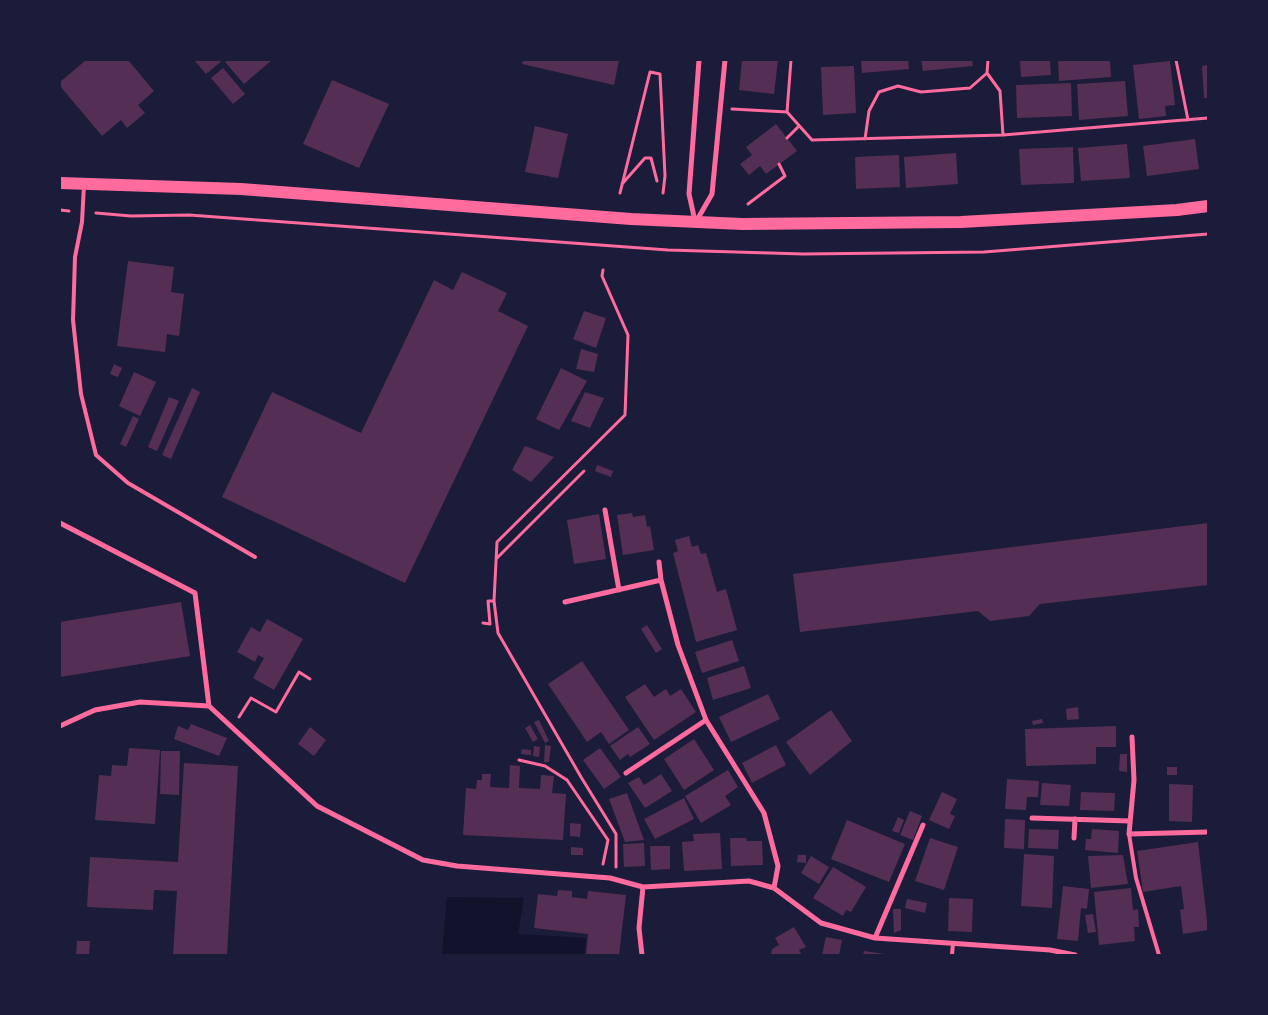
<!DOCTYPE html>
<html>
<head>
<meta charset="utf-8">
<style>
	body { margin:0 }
	#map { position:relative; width:1268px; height:1015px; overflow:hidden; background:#1b1b3a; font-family:Barlow,sans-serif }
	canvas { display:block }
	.frame { position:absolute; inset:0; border:61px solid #1b1b3a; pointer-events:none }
</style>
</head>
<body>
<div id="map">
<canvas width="1268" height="1015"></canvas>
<div class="frame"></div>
</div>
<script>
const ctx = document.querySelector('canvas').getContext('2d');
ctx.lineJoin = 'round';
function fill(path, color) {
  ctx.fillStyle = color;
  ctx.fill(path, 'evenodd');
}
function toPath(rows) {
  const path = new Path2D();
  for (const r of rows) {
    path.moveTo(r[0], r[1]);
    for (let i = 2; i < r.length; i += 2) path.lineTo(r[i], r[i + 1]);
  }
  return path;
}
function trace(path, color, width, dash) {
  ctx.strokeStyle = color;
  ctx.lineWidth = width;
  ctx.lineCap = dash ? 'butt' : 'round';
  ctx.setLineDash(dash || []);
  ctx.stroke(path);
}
const water = toPath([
	[447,897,524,898,518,934,586,938,584,955,442,955]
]);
const building = toPath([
	[86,60,128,60,154,91,138,105,145,113,127,128,121,120,102,136,60,86,60,82],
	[194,60,223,60,206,74],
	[228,60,272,60,244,84,225,62],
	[523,60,619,60,614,85,522,64],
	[742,60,778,60,774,94,739,90],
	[861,60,908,60,909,69,862,73],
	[921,60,972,60,973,66,923,71],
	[1020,60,1050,60,1051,75,1021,77],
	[1058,60,1110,60,1111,77,1059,81],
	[1170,61,1175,105,1165,106,1166,116,1139,119,1133,65],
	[1208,65,1208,98,1204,98,1202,66],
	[854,66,856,113,823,115,821,67],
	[223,68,245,94,233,104,211,78],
	[332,80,389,104,359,168,303,144],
	[1125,81,1128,116,1079,120,1077,84],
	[1071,83,1072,116,1017,118,1016,85],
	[776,124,797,151,766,174,760,166,749,175,740,164,752,155,746,147],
	[535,126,568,134,558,178,525,172],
	[1195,139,1199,169,1147,176,1143,146],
	[1127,144,1130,178,1081,181,1078,148],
	[1073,147,1074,183,1021,185,1019,149],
	[956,153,958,184,906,188,904,157],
	[899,155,900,187,856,189,855,157],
	[128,261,174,267,171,292,184,294,179,336,167,334,165,352,117,346],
	[462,272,507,293,498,311,528,326,405,583,222,497,272,392,361,433,434,280,453,290],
	[584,311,606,318,596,348,573,339],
	[581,349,598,354,594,372,576,369],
	[114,364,122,368,118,377,110,374],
	[561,368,587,381,559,430,536,419],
	[134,372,156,382,140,416,119,406],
	[192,388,200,392,171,459,162,455],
	[585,392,604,398,590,428,571,421],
	[169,397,179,401,157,451,148,447],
	[133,416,139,419,126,447,120,444],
	[525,446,554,457,531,482,512,470],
	[597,465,613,471,611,477,595,471],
	[632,513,633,517,645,515,647,527,650,526,654,550,623,555,617,515],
	[599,514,606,559,574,564,567,520],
	[1208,523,1208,585,1040,604,1029,616,990,621,978,611,800,632,793,574],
	[689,536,692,547,698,545,701,554,706,553,717,592,726,589,737,630,696,642,673,553,678,551,675,540],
	[181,602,190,656,60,677,60,622],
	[267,619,303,639,274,690,253,678,264,658,258,655,255,662,237,652,251,627,260,632],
	[647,625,662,649,656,653,641,629],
	[732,640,739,661,702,673,695,652],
	[582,661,629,730,609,744,601,732,587,742,548,684],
	[744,666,751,688,713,700,707,678],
	[645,684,654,697,666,689,670,696,681,689,696,712,654,740,625,697],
	[768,694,780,719,731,742,719,717],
	[1078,707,1079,719,1067,720,1066,709],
	[831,710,852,741,810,775,786,742],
	[1042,719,1043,723,1033,725,1032,721],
	[539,720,549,741,545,743,534,722],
	[191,724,227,738,219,756,174,739,178,726,188,730],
	[530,725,538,739,533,742,525,728],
	[1116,726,1116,747,1096,747,1096,764,1026,766,1025,729],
	[310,727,326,740,314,756,298,744],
	[638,727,650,744,630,757,628,754,620,760,610,746],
	[694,739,714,770,684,790,664,759],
	[545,745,551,746,549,762,544,762],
	[776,745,786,765,752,783,742,763],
	[534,746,540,747,539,757,533,756],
	[129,748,160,750,155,824,95,820,99,775,111,776,112,765,127,766],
	[600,748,621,777,604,789,583,760],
	[522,749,531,750,531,755,521,754],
	[161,751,180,751,179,795,160,794],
	[1120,754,1127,754,1127,772,1119,771],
	[184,763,238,766,227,955,173,955,177,891,154,890,153,910,87,907,90,857,178,862],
	[510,765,520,766,519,788,540,789,541,775,554,776,552,793,566,794,563,840,463,835,466,788,476,789,477,780,482,780,482,774,491,774,490,787,509,788],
	[1167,767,1177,767,1177,775,1167,775],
	[728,770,738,787,725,796,731,805,701,823,685,796],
	[661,774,672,791,645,808,628,783,639,777,644,785],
	[1007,779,1039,781,1038,797,1027,797,1026,810,1005,809],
	[1042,783,1071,785,1069,806,1040,805],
	[1169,784,1193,785,1192,822,1169,821],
	[942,792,957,799,950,814,955,816,949,829,929,820],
	[1081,792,1115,793,1114,811,1080,810],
	[627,793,644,840,625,842,609,799],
	[684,798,694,819,655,839,644,819],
	[910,811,922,816,913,840,900,835],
	[898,817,904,820,899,833,892,831],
	[1005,819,1025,820,1024,849,1004,848],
	[847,820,905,844,889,882,831,859],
	[570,823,581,824,580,837,570,836],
	[1029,829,1059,830,1058,849,1028,848],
	[1092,829,1119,831,1118,853,1085,850,1086,839,1091,839],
	[720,833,722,869,684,871,682,842,694,841,693,834],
	[730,838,746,838,747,841,762,841,763,865,731,866],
	[930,838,958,847,944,890,915,881],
	[1198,842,1208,930,1183,934,1180,910,1184,909,1181,886,1143,892,1137,851],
	[644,843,645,866,624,867,623,844],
	[650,846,670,846,670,869,651,870],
	[571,847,583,848,583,855,571,855],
	[1024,854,1054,856,1052,908,1021,906],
	[798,855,806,855,806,863,797,862],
	[1123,855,1128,884,1091,888,1088,856],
	[811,856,829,867,819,884,801,873],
	[833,867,866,887,851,912,846,910,843,916,813,898],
	[1063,886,1089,889,1087,909,1081,908,1078,941,1057,939],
	[1131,888,1133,910,1138,909,1139,927,1134,927,1135,941,1099,945,1094,892],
	[558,890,572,891,572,897,587,899,588,891,626,895,619,955,586,955,588,934,534,928,538,894,557,896],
	[949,898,973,899,972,932,948,931],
	[907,899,927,903,925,913,905,908],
	[893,909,901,909,901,930,894,933],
	[1093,914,1096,932,1088,933,1085,915],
	[794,927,806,947,799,950,802,955,771,955,772,949,779,945,775,938],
	[826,937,842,940,839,955,822,955],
	[77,941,90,941,89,955,76,955],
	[864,951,885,954,885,955,863,955]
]);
const path = toPath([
	[791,60,787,112,812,140,1003,135,1208,118],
	[988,60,987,73,1000,91,1003,135],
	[1176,60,1188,120],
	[732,109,787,112],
	[787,138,799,126],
	[865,139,869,111,879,92,898,86,921,92,970,88,987,73],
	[622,184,645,158,651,158,657,181],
	[620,193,650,72,660,74,665,176,663,193],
	[748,204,785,176,779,164],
	[60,210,69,211],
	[96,213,131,216,189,215,668,250,803,254,984,252,1208,234],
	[603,270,602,276,628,335,625,415,497,542,494,601,498,633,581,777,616,834,616,867],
	[497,558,584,471],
	[483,623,490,624,488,601,494,601],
	[239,717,251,698,276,712,299,672,310,679],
	[519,760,545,766,567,780,608,840,603,864]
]);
const service = toPath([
	[84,185,82,222,75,257,73,320,81,394,96,455,128,483,255,557],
	[1129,834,1136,878,1159,955],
	[952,955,953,943]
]);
const minor = toPath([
	[697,220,712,194,725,60],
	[695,221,689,194,699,60],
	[605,510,619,590],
	[60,523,195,593,209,706],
	[659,562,661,580,678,645,706,720,764,813,778,866,774,888],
	[565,602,661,580],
	[60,726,95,710,140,702,209,706,317,806,423,860,457,866,610,878,643,887,749,881,774,888,821,923,875,938,1050,950,1075,955],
	[1132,737,1134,780,1129,834,1208,832],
	[626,773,706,720],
	[1032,818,1130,821],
	[1074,838,1075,819],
	[875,938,923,825],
	[642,955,639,928,643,887]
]);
const primary = toPath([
	[60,183,241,189,631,219,742,224,961,222,1177,210,1208,206]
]);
fill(water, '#12122b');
fill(building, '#542f53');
trace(path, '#ff6b9d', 3);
trace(service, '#ff6b9d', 4);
trace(minor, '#ff6b9d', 5);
trace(primary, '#ff6b9d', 12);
</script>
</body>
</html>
